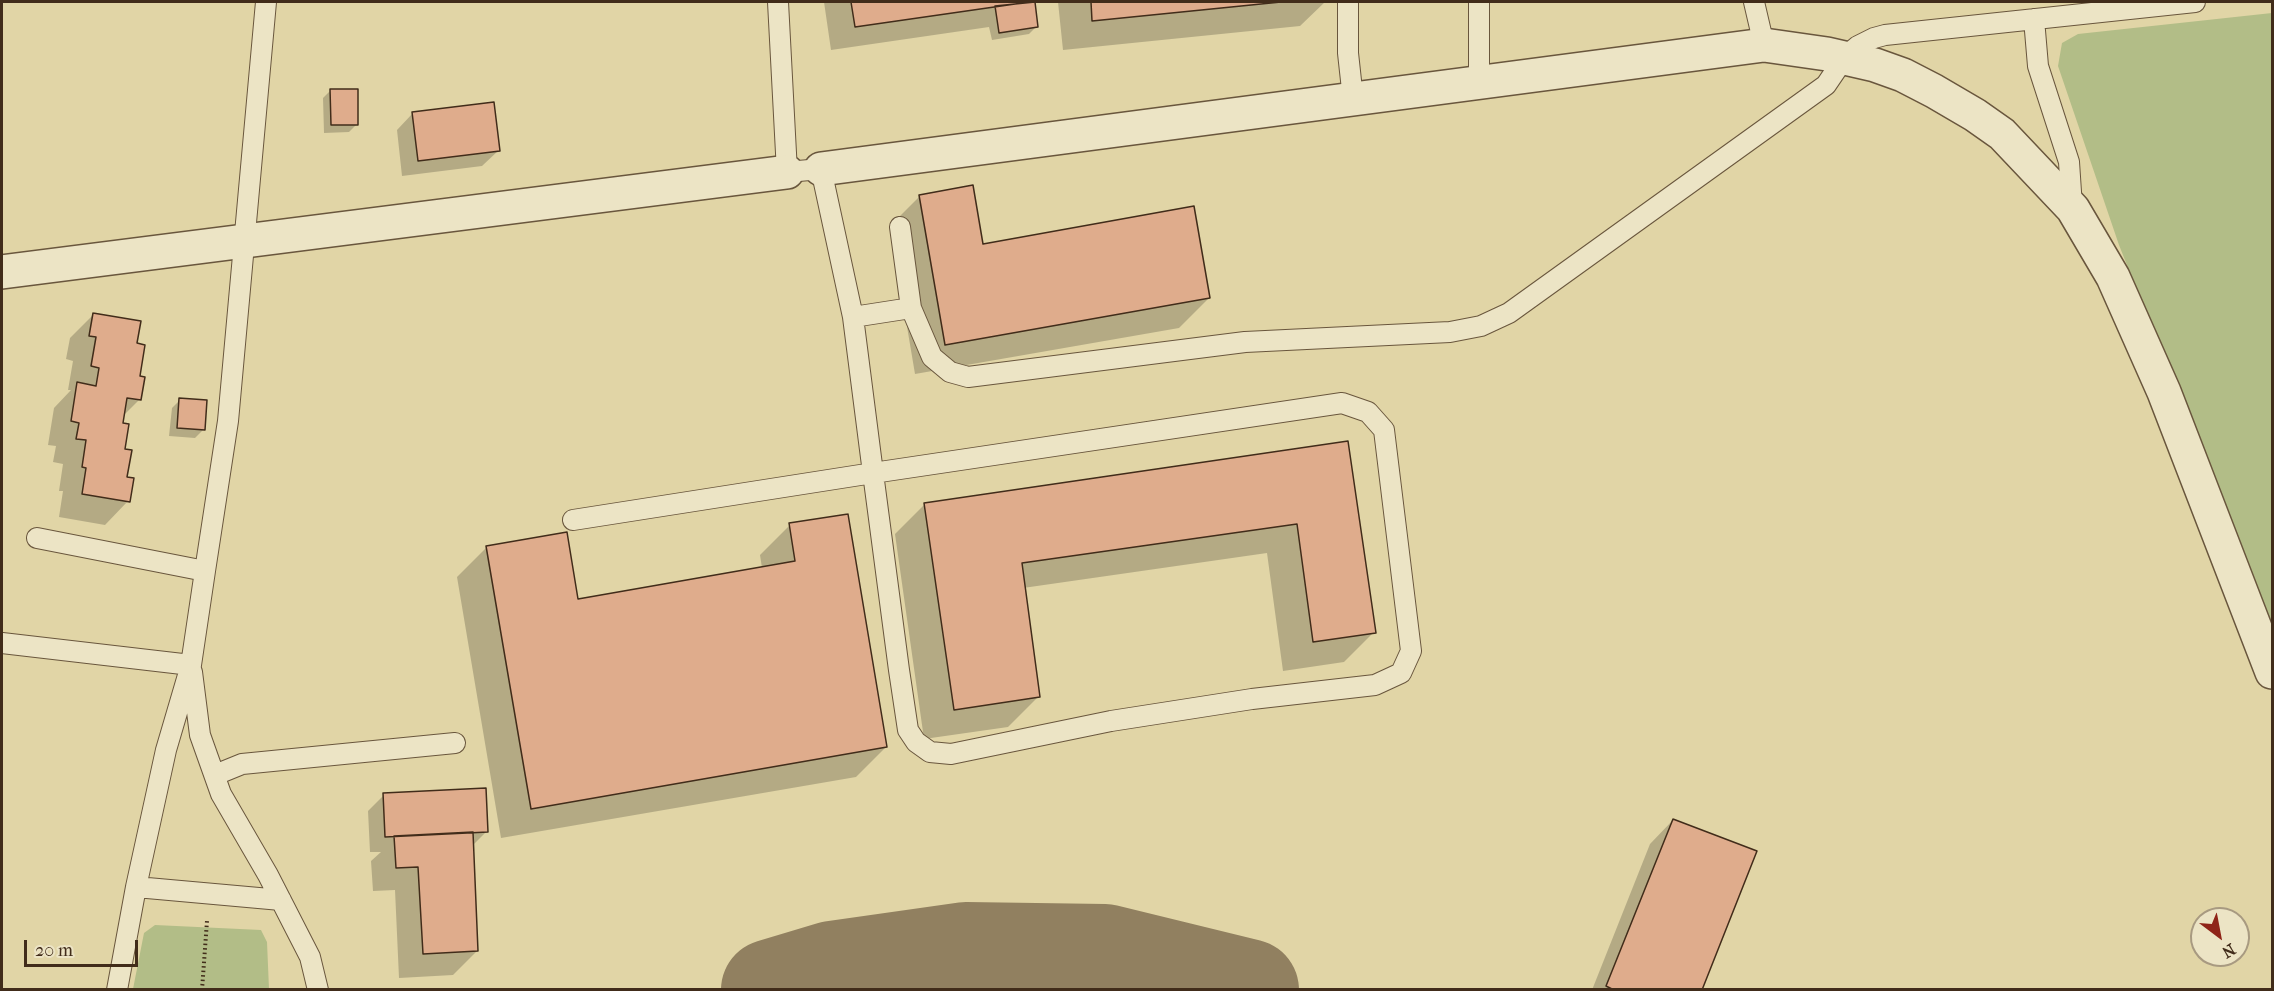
<!DOCTYPE html>
<html>
<head>
<meta charset="utf-8">
<style>
	body { margin:0 }
	#map { position:relative; width:2274px; height:991px; overflow:hidden; background:#e1d5a6; font-family:"IM FELL French Canon",serif }
	canvas { display:block }
	.frame { position:absolute; inset:0; border:3px solid #412c1a; pointer-events:none }
	.north { position:absolute; left:2190px; top:907px; width:60px; height:60px; box-sizing:border-box; background:#ece4c5; border:2px solid #a89a81; border-radius:50%; rotate:148deg; font-size:16px; font-weight:700; line-height:24px; text-align:center; color:#412c1a }
	.north::after { content:''; display:block; margin:auto; width:21px; height:27px; background:#8f2418; clip-path:polygon(50% 0,100% 100%,50% 72%,0 100%) }
	.scale { position:absolute; left:24px; top:940px; width:114px; height:27px; box-sizing:border-box; border:3px solid #412c1a; border-top:0; padding-left:8px; font-size:18px; line-height:21px; white-space:nowrap; color:#412c1a; -webkit-text-stroke:4px #ece4c5; paint-order:stroke }
</style>
</head>
<body>
<div id="map">
<canvas width="2274" height="991"></canvas>
<div class="frame"></div>
<div class="north">N</div>
<div class="scale">20 m</div>
</div>
<script>
const ctx = document.querySelector('canvas').getContext('2d');
ctx.lineJoin = 'round';
function fill(path, color) {
  ctx.fillStyle = color;
  ctx.fill(path, 'evenodd');
}
function toPath(rows) {
  const path = new Path2D();
  for (const r of rows) {
    path.moveTo(r[0], r[1]);
    for (let i = 2; i < r.length; i += 2) path.lineTo(r[i], r[i + 1]);
  }
  return path;
}
function trace(path, color, width, dash) {
  ctx.strokeStyle = color;
  ctx.lineWidth = width;
  ctx.lineCap = dash ? 'butt' : 'round';
  ctx.setLineDash(dash || []);
  ctx.stroke(path);
}
const green = toPath([
	[2272,13,2272,630,2119,245,2058,66,2062,43,2078,34],
	[155,925,261,930,267,942,269,989,133,989,144,933]
]);
const shadow = toPath([
	[824,2,1033,2,1037,26,1029,34,992,40,989,27,831,50],
	[1058,2,1325,2,1300,26,1063,50],
	[331,90,357,124,349,132,324,133,323,98],
	[413,113,499,150,482,166,402,176,397,130],
	[920,196,982,246,1209,298,1179,328,915,374,890,226],
	[93,315,135,345,138,377,139,400,123,416,122,424,128,501,105,525,59,517,63,491,59,491,63,464,53,462,56,446,48,445,54,408,71,390,68,390,73,361,66,359,70,338],
	[180,400,203,430,195,438,169,436,172,408],
	[1347,443,1374,632,1344,662,1283,671,1267,553,1023,588,1038,697,1008,727,924,739,895,534,925,504],
	[790,525,886,747,856,777,501,838,457,577,487,547,577,600,762,568,760,555],
	[384,795,487,831,472,846,477,951,453,975,399,978,395,890,373,891,371,861,381,852,370,852,368,811],
	[1673,820,1700,990,1592,990,1650,844]
]);
const taxiway = toPath([
	[772,990,832,972,966,953,1105,955,1248,990]
]);
const building = toPath([
	[851,2,1029,2,855,27,851,2],
	[1035,2,1038,27,999,33,995,6,1035,2],
	[1091,2,1281,2,1092,21,1091,2],
	[330,89,358,89,358,125,331,125,330,89],
	[494,102,500,151,418,161,412,112,494,102],
	[973,185,983,244,1194,206,1210,298,945,345,919,195,973,185],
	[93,313,141,321,137,343,145,345,140,376,145,377,141,400,127,398,123,423,129,424,125,449,132,450,127,477,134,478,130,502,82,494,86,468,82,467,86,440,76,439,79,423,71,421,77,382,96,386,99,368,91,366,96,337,89,336,93,313],
	[179,398,207,400,205,430,177,428,179,398],
	[1348,441,1376,633,1313,642,1297,524,1022,563,1040,697,954,710,924,503,1348,441],
	[848,514,887,747,531,809,486,546,567,532,578,599,795,561,789,523,848,514],
	[486,788,488,832,385,837,383,793,486,788],
	[1673,819,1757,851,1702,990,1614,990,1606,986,1673,819],
	[473,832,478,951,423,954,418,867,396,868,394,836,473,832]
]);
const path = toPath([
	[202,990,207,921]
]);
const lane = toPath([
	[1348,2,1348,53,1353,99],
	[1754,2,1764,45],
	[2034,19,2038,66,2069,162,2072,207],
	[1479,83,1479,2],
	[900,227,911,308,932,357,950,372,968,377,1245,342,1450,332,1481,326,1509,313,1826,85,1845,57,1858,46,1874,38,1885,35,2195,2],
	[853,317,911,308],
	[573,520,873,473,1342,403,1368,412,1384,430,1411,651,1401,673,1375,685,1252,699,1111,721,951,754,930,752,916,742,908,730,899,670,873,473,853,317,821,169,787,172,778,2],
	[37,538,205,571],
	[2,643,191,665],
	[192,672,200,735,221,794,268,875,310,957,318,990],
	[215,775,242,764,455,743],
	[136,887,281,900],
	[117,990,136,887,166,750,191,665,205,571,228,421,266,2]
]);
const street = toPath([
	[821,169,1764,45,1827,54,1875,65,1903,75,1934,91,1975,115,2002,134,2073,209,2113,277,2164,392,2272,672],
	[2,272,787,172]
]);
fill(green, '#b2bd87');
fill(shadow, '#0003');
trace(taxiway, '#918060', 102);
fill(building, '#dfac8c');
trace(building, '#412c1a', 1.5);
trace(lane, '#69563d', 22);
trace(street, '#69563d', 36);
trace(path, '#412c1a', 4, [1.5, 3]);
trace(lane, '#ece4c5', 20);
trace(street, '#ece4c5', 33);
</script>
</body>
</html>
